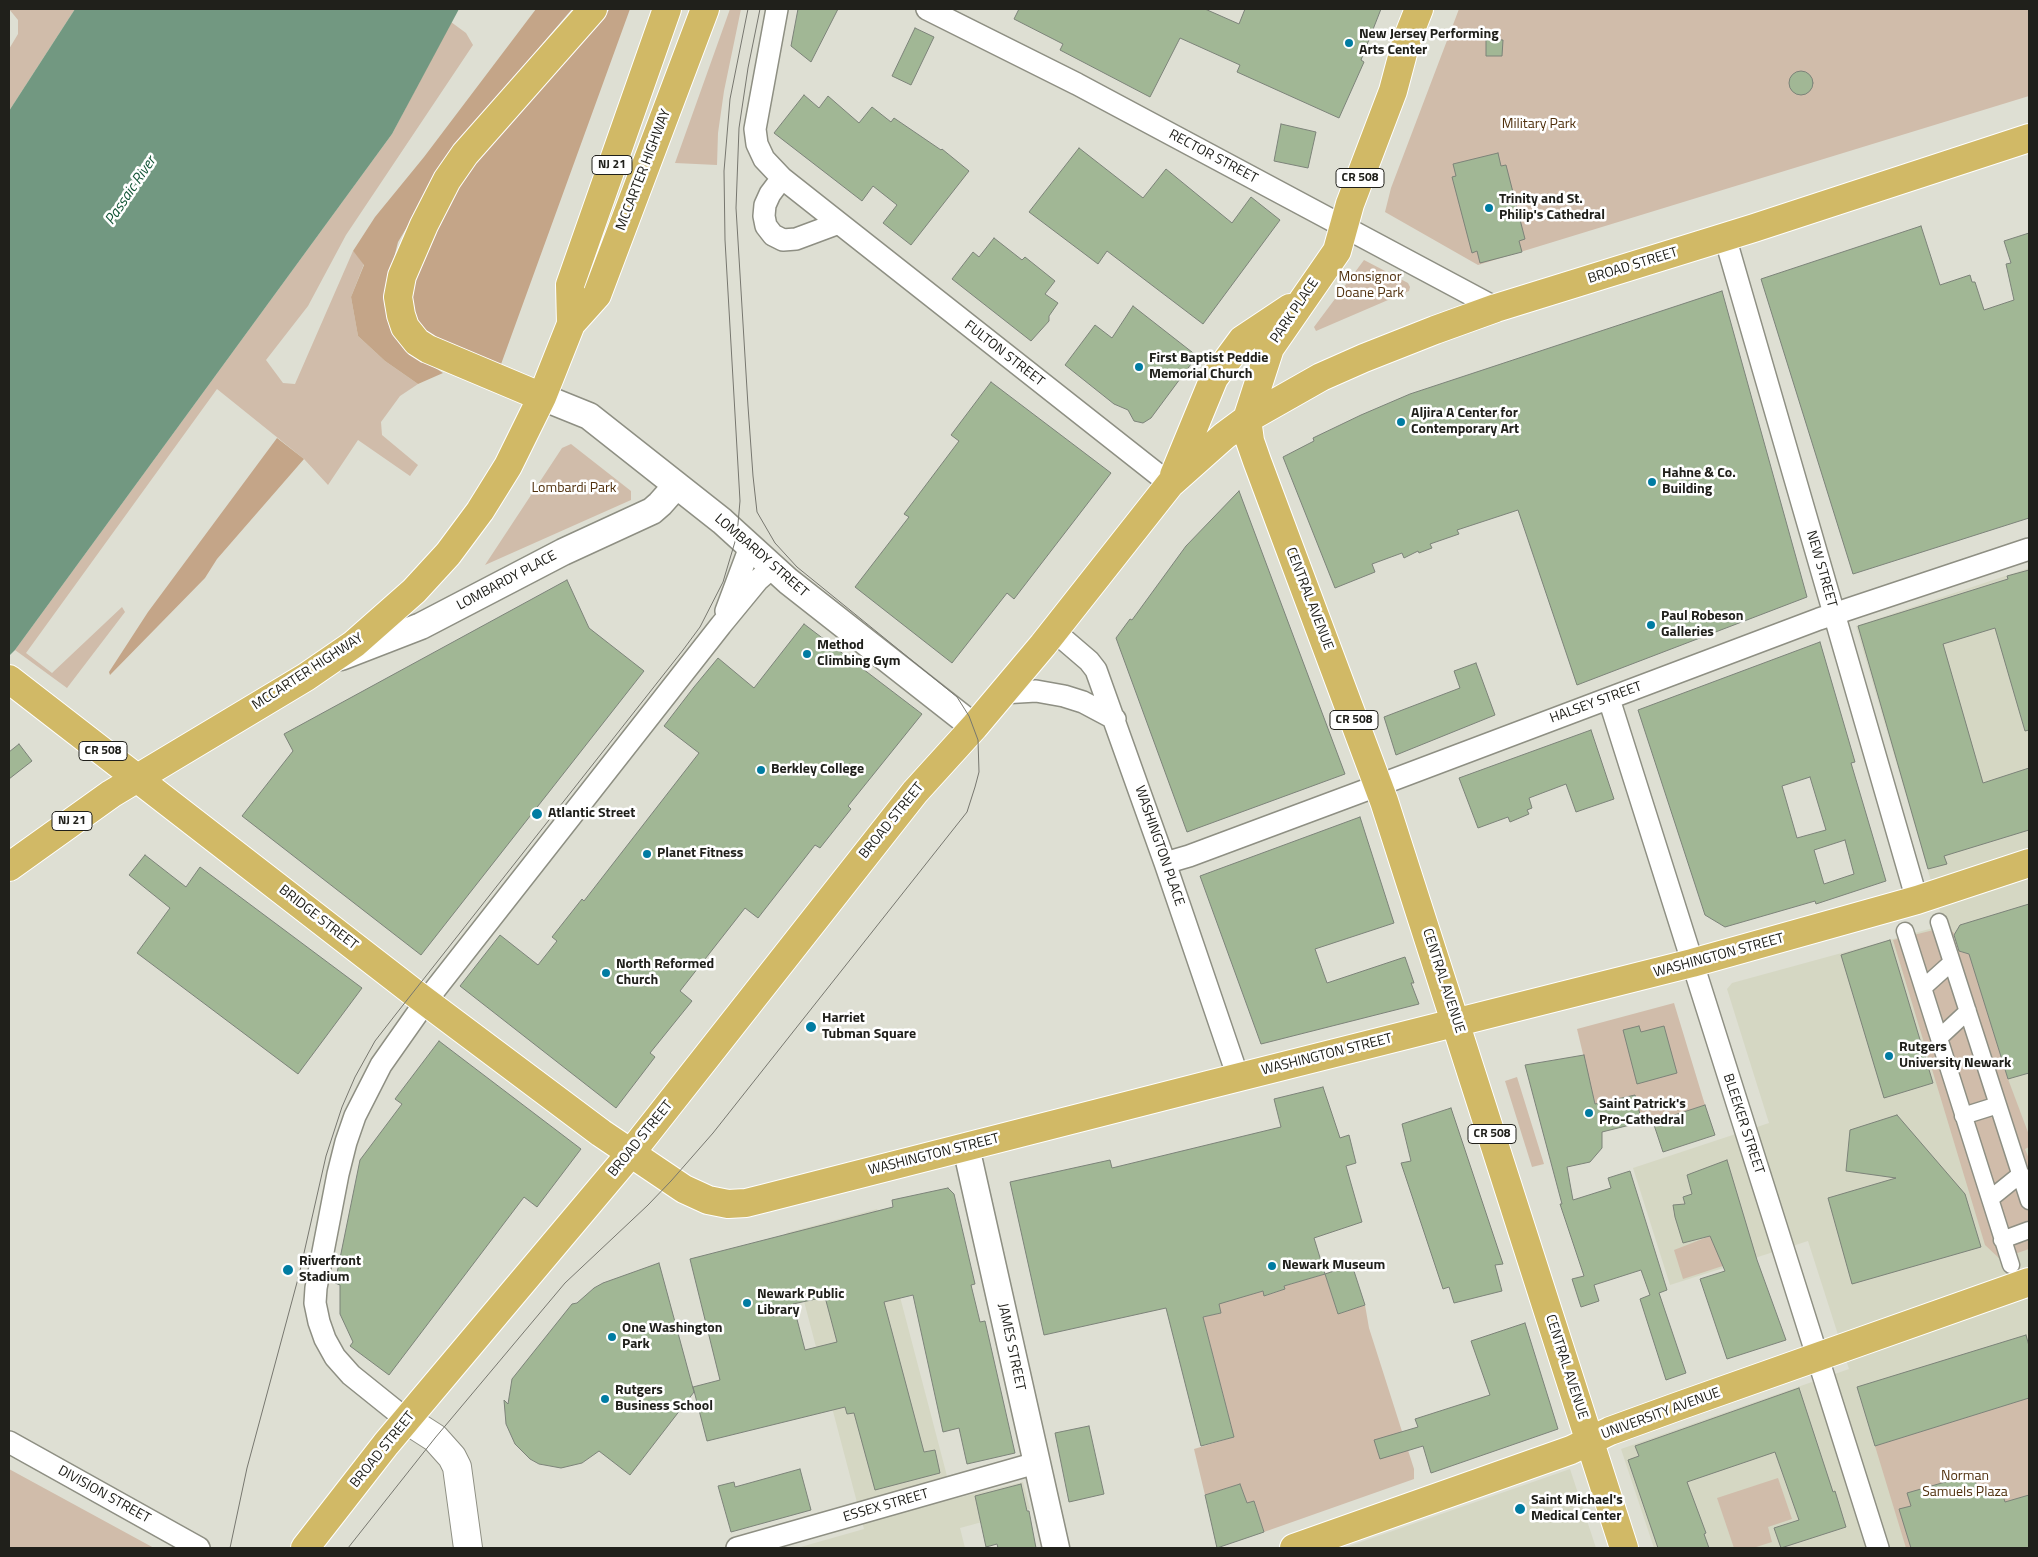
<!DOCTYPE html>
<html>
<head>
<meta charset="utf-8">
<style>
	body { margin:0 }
	#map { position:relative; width:2038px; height:1557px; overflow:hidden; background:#dedfd3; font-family:"Titillium Web",sans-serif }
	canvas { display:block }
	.frame { position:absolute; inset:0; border:10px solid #20201b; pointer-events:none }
</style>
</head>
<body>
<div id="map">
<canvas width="2038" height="1557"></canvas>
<div class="frame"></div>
</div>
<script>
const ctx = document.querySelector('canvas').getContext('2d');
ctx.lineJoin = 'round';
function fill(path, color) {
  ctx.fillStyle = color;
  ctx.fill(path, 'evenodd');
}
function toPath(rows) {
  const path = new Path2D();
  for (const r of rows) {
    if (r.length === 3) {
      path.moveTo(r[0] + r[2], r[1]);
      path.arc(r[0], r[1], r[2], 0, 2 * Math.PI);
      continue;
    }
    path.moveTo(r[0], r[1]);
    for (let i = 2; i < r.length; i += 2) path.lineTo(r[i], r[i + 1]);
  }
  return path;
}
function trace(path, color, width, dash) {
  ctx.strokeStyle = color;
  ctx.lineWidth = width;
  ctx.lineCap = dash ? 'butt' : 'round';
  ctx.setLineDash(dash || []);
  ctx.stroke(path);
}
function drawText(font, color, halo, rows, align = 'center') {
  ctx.font = font + ' "Titillium Web",sans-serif';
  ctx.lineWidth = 5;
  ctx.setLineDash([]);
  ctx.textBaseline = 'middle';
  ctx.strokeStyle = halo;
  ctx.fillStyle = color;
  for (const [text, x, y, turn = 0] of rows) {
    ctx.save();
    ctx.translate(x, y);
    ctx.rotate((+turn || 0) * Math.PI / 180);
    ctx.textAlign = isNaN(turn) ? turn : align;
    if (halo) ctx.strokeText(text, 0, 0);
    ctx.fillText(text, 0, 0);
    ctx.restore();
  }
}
const built = toPath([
	[2029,568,2029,1548,1654,1548,1621,1449,1849,1369,1808,1241,1670,1285,1633,1168,1769,1123,1727,989,1732,983,1944,925,1856,626],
	[877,1209,953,1499,1023,1482,1030,1509,960,1528,965,1548,797,1548,864,1529,786,1233],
	[1570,1469,1596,1548,1344,1548]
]);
const green = toPath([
	[9,9,75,9,9,111,9,49,18,34,18,20],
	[730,9,741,9,724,91,718,133,717,165,675,163],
	[1459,9,2029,9,2029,96,1478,265,1385,212,1391,188],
	[451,22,466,33,473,45,346,235,308,306,266,360,283,383,295,384,353,251,364,264,351,297,358,336,385,361,418,384,400,396,381,422,382,435,418,465,410,476,358,440,328,485,304,459,217,389,26,653,52,673,122,607,125,612,67,688,15,650,392,134],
	[1364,260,1408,283,1410,287,1409,291,1316,331,1314,327],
	[571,444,631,491,631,500,485,565,562,448],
	[1946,927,1954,933,1953,940,1955,948,1961,952,1969,954,2008,1079,2029,1135,2029,1147,2025,1149,2029,1159,2029,1249,2000,1259,1985,1245,1893,940],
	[1674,1003,1705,1105,1659,1120,1642,1122,1595,1104,1577,1029],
	[1517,1077,1544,1164,1532,1167,1505,1081],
	[1710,1236,1716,1249,1756,1255,1683,1279,1674,1250],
	[1325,1274,1338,1314,1365,1305,1369,1328,1414,1469,1414,1479,1264,1532,1254,1501,1247,1503,1240,1484,1205,1495,1194,1449,1234,1437,1203,1317,1221,1313,1218,1302,1263,1291,1265,1296,1285,1289,1284,1286],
	[2029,1398,2029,1548,1906,1548,1875,1446],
	[9,1469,154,1548,9,1548],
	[1778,1478,1792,1519,1768,1527,1772,1542,1753,1548,1734,1548,1717,1498]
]);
const forest = toPath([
	[536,9,572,9,456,145,398,242,388,282,411,352,443,373,418,384,385,361,358,336,351,297,364,265,353,251,375,217,424,157],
	[610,9,630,9,500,367,436,340,424,331,413,316,409,301,414,282,463,174,491,139],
	[277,438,304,459,217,559,205,578,110,675,109,672,148,612]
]);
const water = toPath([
	[75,9,459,9,392,134,15,650,9,656,9,111]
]);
const building = toPath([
	[798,9,838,9,811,62,791,46,798,9],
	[1019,9,1205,9,1239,24,1245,9,1381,9,1361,60,1364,62,1339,118,1237,72,1240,65,1180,38,1150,97,1060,50,1063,44,1014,19,1019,9],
	[915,28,934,37,911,85,892,76,915,28],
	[1486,39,1503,40,1502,56,1486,56,1486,39],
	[1801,83,12],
	[804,95,819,108,828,96,859,123,872,107,891,122,894,118,941,150,942,149,969,171,911,245,883,223,897,205,873,186,862,201,774,133,804,95],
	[1281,124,1316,132,1308,168,1274,161,1281,124],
	[1079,148,1143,198,1166,169,1232,223,1251,197,1280,220,1203,324,1107,251,1098,264,1029,212,1079,148],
	[1498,153,1501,166,1506,165,1525,239,1519,241,1522,252,1480,263,1477,251,1472,253,1452,177,1456,176,1453,164,1498,153],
	[1921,226,1940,285,1970,275,1972,282,1975,282,1984,310,2014,300,2006,264,2011,263,2004,241,2029,233,2029,518,1853,574,1761,279,1921,226],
	[994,238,1022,260,1025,257,1055,281,1045,294,1058,303,1049,316,1049,321,1031,341,952,279,973,252,979,257,994,238],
	[1722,291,1807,597,1577,685,1518,510,1457,530,1459,534,1430,544,1432,548,1419,553,1418,551,1404,558,1402,553,1372,564,1375,572,1335,588,1283,457,1314,441,1313,438,1361,415,1410,394,1722,291],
	[1133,306,1197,356,1151,418,1143,423,1134,421,1128,410,1114,404,1065,365,1095,325,1112,338,1133,306],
	[991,382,1111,473,1014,599,1007,593,952,663,855,587,909,517,904,514,959,441,951,435,991,382],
	[1239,491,1345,774,1187,832,1116,638,1130,619,1132,620,1186,546,1239,491],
	[2029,570,2029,730,2025,731,1995,628,1943,644,1983,783,2029,768,2029,830,1944,856,1947,864,1928,869,1858,626,2008,579,2007,576,2029,570],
	[567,580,589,628,644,671,421,955,242,816,293,751,284,734,567,580],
	[804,624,922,714,848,806,851,809,820,848,815,845,758,918,745,908,680,991,692,1001,650,1053,655,1057,616,1108,460,986,500,935,538,965,557,941,552,937,582,899,584,901,699,753,664,726,694,687,718,658,754,688,804,624],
	[1820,642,1855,762,1851,763,1886,881,1816,904,1815,901,1725,927,1705,915,1638,710,1820,642],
	[1810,777,1826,830,1797,838,1782,786,1810,777],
	[1845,840,1854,874,1824,884,1814,850,1845,840],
	[1476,663,1495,715,1396,755,1384,717,1460,688,1454,671,1476,663],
	[1591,730,1614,799,1576,812,1566,784,1529,798,1532,808,1527,810,1529,814,1510,822,1508,817,1478,828,1459,778,1591,730],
	[19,744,32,761,9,779,9,752,19,744],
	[1360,817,1394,923,1315,949,1327,983,1405,957,1414,983,1411,983,1419,1004,1261,1044,1200,876,1360,817],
	[145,855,186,887,200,867,362,988,298,1074,137,953,170,908,129,875,145,855],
	[2029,904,2029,1073,2008,1079,1969,954,1959,951,1954,935,1960,925,2029,904],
	[1890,940,1933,1083,1884,1098,1841,955,1890,940],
	[1639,1026,1641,1032,1664,1026,1677,1073,1637,1084,1623,1030,1639,1026],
	[439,1041,581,1149,537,1207,524,1197,389,1375,350,1346,353,1342,340,1314,340,1285,335,1283,360,1160,402,1104,395,1099,439,1041],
	[1584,1055,1595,1104,1635,1095,1642,1122,1602,1132,1602,1148,1590,1162,1567,1167,1573,1200,1611,1188,1608,1178,1630,1171,1667,1290,1659,1293,1686,1373,1666,1380,1640,1299,1650,1295,1641,1270,1594,1285,1599,1301,1581,1307,1572,1279,1584,1276,1560,1204,1562,1204,1525,1065,1584,1055],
	[1323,1087,1340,1138,1349,1135,1356,1163,1346,1166,1362,1222,1314,1238,1325,1274,1284,1286,1285,1289,1264,1296,1263,1291,1219,1304,1221,1313,1203,1317,1234,1437,1201,1446,1166,1308,1044,1335,1010,1182,1110,1160,1112,1168,1281,1127,1274,1099,1323,1087],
	[1705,1105,1715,1135,1663,1152,1653,1122,1705,1105],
	[1451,1108,1503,1264,1495,1265,1502,1291,1454,1303,1449,1287,1443,1289,1401,1163,1411,1161,1402,1124,1451,1108],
	[1897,1115,1965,1194,1981,1247,1852,1284,1828,1198,1896,1178,1846,1171,1850,1130,1897,1115],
	[1727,1160,1757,1260,1786,1340,1727,1359,1700,1279,1725,1271,1710,1236,1683,1243,1675,1217,1673,1205,1685,1204,1683,1197,1692,1194,1687,1175,1727,1160],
	[948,1188,954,1194,975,1284,971,1285,980,1322,985,1321,1015,1453,967,1464,959,1428,943,1432,913,1295,884,1302,924,1452,935,1450,940,1473,875,1490,854,1413,847,1414,845,1407,707,1441,693,1387,720,1380,690,1259,893,1207,892,1200,948,1188],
	[825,1297,837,1342,805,1350,793,1304,825,1297],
	[659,1263,694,1392,630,1475,599,1451,582,1463,561,1468,539,1464,530,1459,515,1444,506,1424,504,1400,508,1404,512,1379,572,1304,577,1303,594,1288,603,1283,659,1263],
	[1352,1265,1365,1305,1338,1314,1325,1274,1352,1265],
	[1525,1323,1558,1429,1431,1473,1423,1446,1380,1459,1374,1440,1418,1427,1415,1419,1490,1395,1471,1341,1525,1323],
	[2026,1335,2029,1346,2029,1398,1875,1446,1857,1387,2026,1335],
	[1799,1388,1833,1492,1835,1491,1846,1527,1781,1548,1774,1528,1799,1520,1775,1452,1687,1482,1706,1533,1704,1534,1709,1548,1658,1548,1628,1460,1639,1456,1635,1446,1799,1388],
	[1089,1426,1104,1494,1069,1502,1055,1433,1089,1426],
	[800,1469,811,1510,731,1532,718,1486,734,1482,735,1487,800,1469],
	[1973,1474,1980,1495,2001,1489,2005,1502,2029,1495,2029,1548,1911,1548,1899,1509,1911,1506,1907,1493,1973,1474],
	[1021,1484,1027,1511,1029,1511,1036,1548,998,1548,997,1544,986,1547,975,1496,1021,1484],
	[1240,1484,1247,1503,1254,1501,1264,1532,1217,1548,1205,1495,1240,1484]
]);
const pedestrian = toPath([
	[1939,922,2029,1201],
	[1905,931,2011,1265],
	[1923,988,1952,962],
	[1939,1038,1968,1011],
	[1963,1116,1998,1105],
	[1990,1199,2021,1174],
	[2002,1240,2029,1230]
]);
const minor = toPath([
	[777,9,755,129,757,144,764,159,782,178],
	[927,9,1077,84,1496,308],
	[839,223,796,239,783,240,773,235,766,226,764,216,765,205,770,194,782,178,839,223,1170,484],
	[1725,237,1917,900],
	[726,611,747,555,748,545],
	[1054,631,1089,661,1096,670,1165,863,1238,1077],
	[1002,693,1036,691,1064,696,1083,702,1115,719],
	[1609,699,1878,1548],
	[1165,863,1189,856,1358,793,1819,619,2029,549],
	[407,1420,351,1375,335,1357,325,1339,319,1322,315,1303,316,1288,338,1174,346,1142,355,1116,381,1065,426,1001,721,625,758,580,766,573,775,569],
	[9,1442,199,1548],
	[737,1548,1036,1463]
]);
const tertiary = toPath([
	[542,397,589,416,722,521,788,581,974,727],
	[341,657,421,626,563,552,652,511,660,504,676,486],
	[966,1147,1056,1548]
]);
const secondary = toPath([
	[407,1420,435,1438,452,1457,457,1467,468,1548]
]);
const primary = toPath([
	[1419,9,1406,42,1393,91,1350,204,1337,251,1270,348,1247,419,1250,441,1257,461,1384,801,1624,1548],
	[571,324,570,285,667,9],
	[542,397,428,349,417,342,405,327,401,315,398,297,402,276,424,225,447,180,465,154,593,9],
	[1174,475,1214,378,1242,340,1290,308],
	[9,679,413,992,601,1133,684,1189,708,1200,728,1204,746,1203,766,1198,1208,1085,1692,963,1917,900,2029,863],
	[9,867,111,794,306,677,354,644,414,591,448,554,480,511,508,466,542,397,571,324,597,295,705,9],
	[305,1548,386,1444,630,1154,915,792,974,727,1043,645,1170,484,1224,436,1247,419,1321,377,1364,358,1435,330,1496,308,1754,228,2029,138],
	[1294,1548,1571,1450,1610,1431,1676,1407,2029,1282]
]);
const tram = toPath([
	[230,1548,247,1468,299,1275,326,1156,342,1107,355,1077,375,1041,396,1014,683,650,700,627,723,582,737,535,740,501,725,240,724,171,730,99,748,9],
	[348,1548,435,1438,565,1283,648,1205,671,1181,713,1133,967,812,975,787,979,772,978,740,969,716,957,697,797,567,775,543,757,512,753,476,748,406,736,208,739,128,748,68,760,9]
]);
const markers = [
	[1349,43,5,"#007ca2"],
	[1489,208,5,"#007ca2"],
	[1139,367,5,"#007ca2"],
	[1401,422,5,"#007ca2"],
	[1652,482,5,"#007ca2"],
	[1651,625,5,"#007ca2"],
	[807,654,5,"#007ca2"],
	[761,770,5,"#007ca2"],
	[537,814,6,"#007ca2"],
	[647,854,5,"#007ca2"],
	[606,973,5,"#007ca2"],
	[811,1027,6,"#007ca2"],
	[1889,1056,5,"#007ca2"],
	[1589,1113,5,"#007ca2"],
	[1272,1266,5,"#007ca2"],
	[288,1270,6,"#007ca2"],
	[747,1303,5,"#007ca2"],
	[612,1337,5,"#007ca2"],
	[605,1399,5,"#007ca2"],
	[1520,1509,6,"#007ca2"]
];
const shields = [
	[612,165,40],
	[1360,178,48],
	[1354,720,48],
	[103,751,48],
	[72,821,40],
	[1492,1134,48]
];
const shieldNames = [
	["NJ 21",612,165],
	["CR 508",1360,178],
	["CR 508",1354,720],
	["CR 508",103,751],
	["NJ 21",72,821],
	["CR 508",1492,1134]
];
const poiNames = [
	["New Jersey Performing",1359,35],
	["Arts Center",1359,51],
	["Trinity and St.",1499,200],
	["Philip's Cathedral",1499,216],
	["First Baptist Peddie",1149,359],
	["Memorial Church",1149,375],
	["Aljira A Center for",1411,414],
	["Contemporary Art",1411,430],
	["Hahne & Co.",1662,474],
	["Building",1662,490],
	["Paul Robeson",1661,617],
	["Galleries",1661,633],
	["Method",817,646],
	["Climbing Gym",817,662],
	["Berkley College",771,770],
	["Atlantic Street",548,814],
	["Planet Fitness",657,854],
	["North Reformed",616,965],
	["Church",616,981],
	["Harriet",822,1019],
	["Tubman Square",822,1035],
	["Rutgers",1899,1048],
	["University Newark",1899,1064],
	["Saint Patrick's",1599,1105],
	["Pro-Cathedral",1599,1121],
	["Riverfront",299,1262],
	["Stadium",299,1278],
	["Newark Museum",1282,1266],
	["Newark Public",757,1295],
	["Library",757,1311],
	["One Washington",622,1329],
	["Park",622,1345],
	["Rutgers",615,1391],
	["Business School",615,1407],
	["Saint Michael's",1531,1501],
	["Medical Center",1531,1517]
];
const parkNames = [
	["Military Park",1539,125],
	["Monsignor",1370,278],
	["Doane Park",1370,294],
	["Lombardi Park",574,489],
	["Norman",1965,1477],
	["Samuels Plaza",1965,1493]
];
const streetNames = [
	["RECTOR STREET",1213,157,28],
	["MCCARTER HIGHWAY",644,170,-69],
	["BROAD STREET",1633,266,-17],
	["PARK PLACE",1295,311,-56],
	["FULTON STREET",1004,354,38],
	["LOMBARDY STREET",761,556,41],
	["NEW STREET",1821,569,74],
	["LOMBARDY PLACE",507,581,-28],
	["CENTRAL AVENUE",1309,599,69],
	["MCCARTER HIGHWAY",308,672,-33],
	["HALSEY STREET",1596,703,-20],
	["BROAD STREET",892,821,-51],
	["WASHINGTON PLACE",1159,846,71],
	["BRIDGE STREET",318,918,38],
	["WASHINGTON STREET",1719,956,-15],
	["CENTRAL AVENUE",1443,981,72],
	["WASHINGTON STREET",1327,1055,-14],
	["BLEEKER STREET",1743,1124,72],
	["BROAD STREET",641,1139,-51],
	["WASHINGTON STREET",934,1155,-14],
	["JAMES STREET",1011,1347,78],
	["CENTRAL AVENUE",1566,1367,72],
	["UNIVERSITY AVENUE",1661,1414,-20],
	["BROAD STREET",383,1450,-51],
	["DIVISION STREET",104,1495,29],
	["ESSEX STREET",886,1506,-16]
];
const waterNames = [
	["Passaic River",131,191,-56]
];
fill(built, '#d5d7c3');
fill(green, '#d0bcaa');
fill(forest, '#c4a588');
fill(water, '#729881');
fill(building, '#a1b795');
trace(building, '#7c8379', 1);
trace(pedestrian, '#8e8f83', 19);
trace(minor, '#8e8f83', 24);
trace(tertiary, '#8e8f83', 29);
trace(secondary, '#8e8f83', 30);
trace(primary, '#fff', 30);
trace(pedestrian, '#fff', 16);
trace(minor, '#fff', 21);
trace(tertiary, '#fff', 26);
trace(secondary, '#fff', 28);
trace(primary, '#d1b966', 28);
trace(tram, '#77776f', 1);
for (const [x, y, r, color] of markers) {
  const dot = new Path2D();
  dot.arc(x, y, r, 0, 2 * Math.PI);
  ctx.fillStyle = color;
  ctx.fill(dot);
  trace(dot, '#fff', 2);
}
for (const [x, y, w] of shields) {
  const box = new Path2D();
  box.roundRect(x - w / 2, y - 9.5, w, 19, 4);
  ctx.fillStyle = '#fff';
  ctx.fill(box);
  trace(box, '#20201b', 1);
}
drawText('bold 12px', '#20201b', null, shieldNames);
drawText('bold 14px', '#20201b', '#fff', poiNames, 'left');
drawText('14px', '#50300d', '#fff', parkNames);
drawText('14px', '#20201b', '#fff', streetNames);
drawText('italic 15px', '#145637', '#fff', waterNames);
</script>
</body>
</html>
